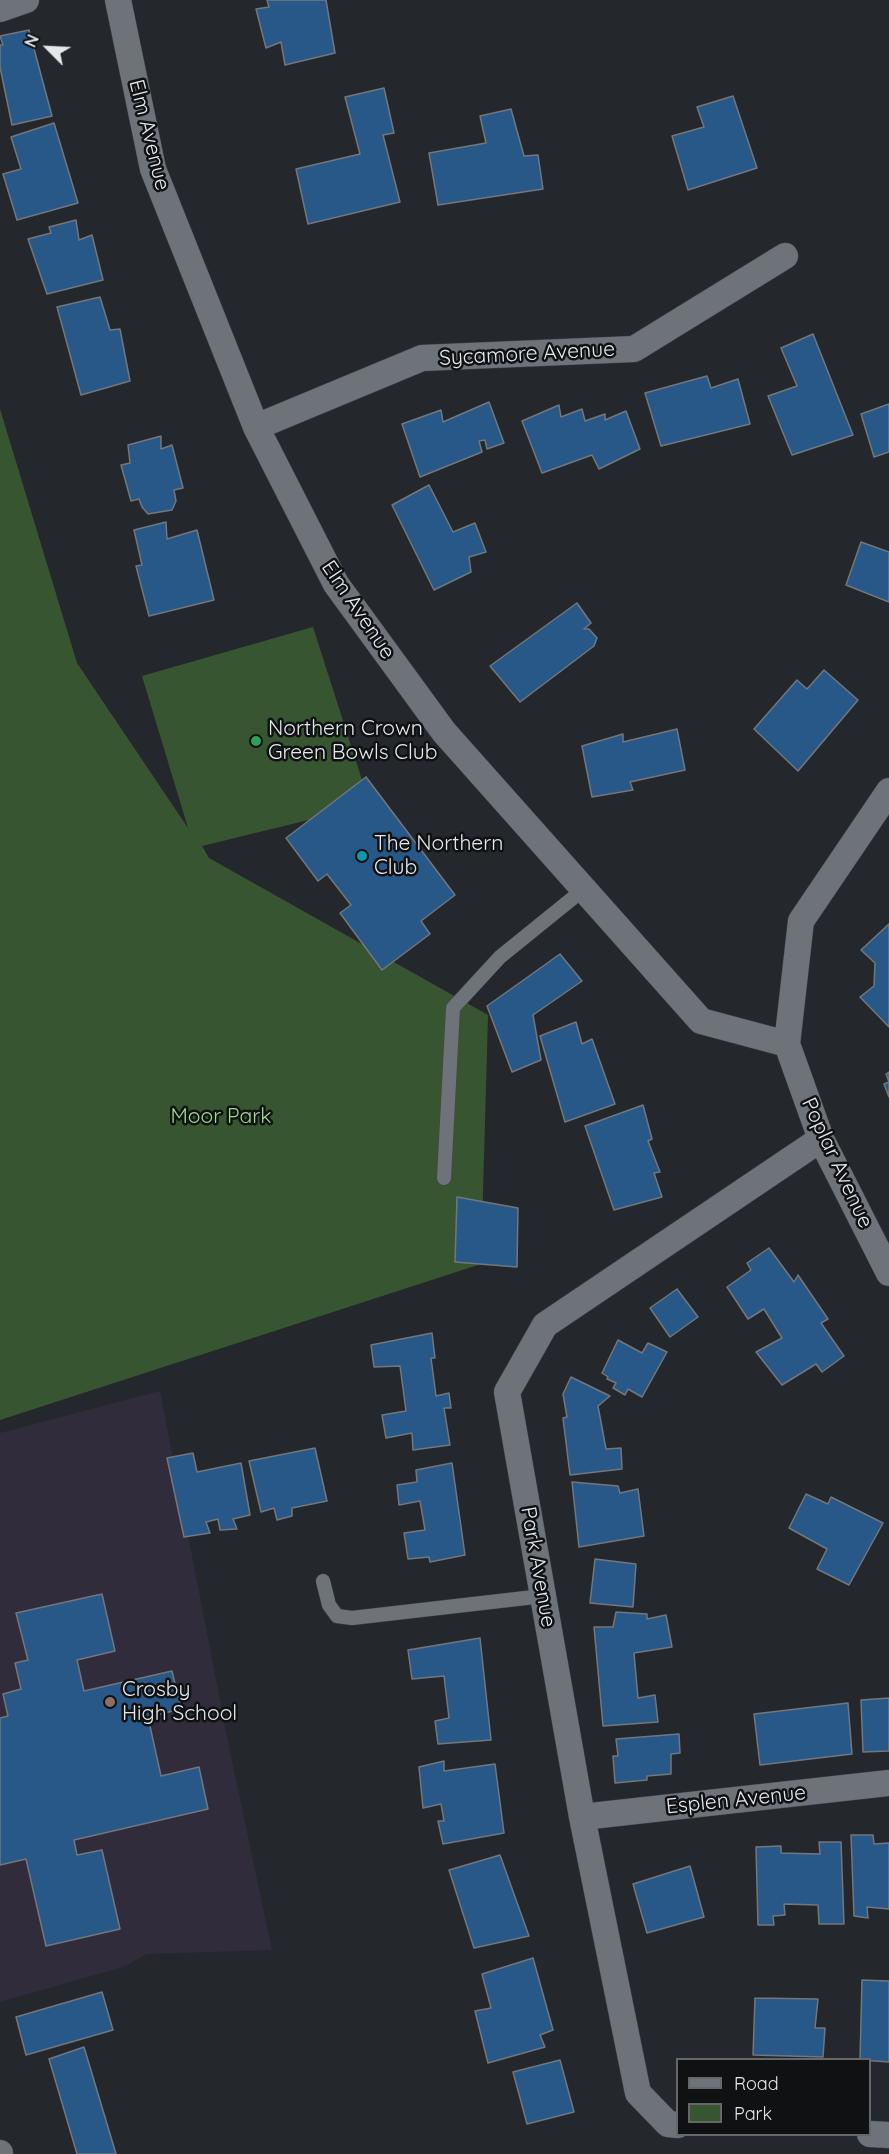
<!DOCTYPE html>
<html>
<head>
<meta charset="utf-8">
<style>
	body { margin:0 }
	#map { position:relative; width:889px; height:2154px; overflow:hidden; background:#24282d; font-family:Quicksand,sans-serif }
	canvas { display:block }
	.legend { position:absolute; left:676px; top:2058px; width:195px; height:78px; box-sizing:border-box; background:#0f1113; border:2px solid #656769; margin:0; padding:8px 10px; list-style:none; font-size:18px; color:#e5e8eb }
	.legend li { display:flex; align-items:center; gap:12px; height:30px }
	.legend b { width:30px; border:2px solid #656769 }
	.north { position:absolute; left:18px; top:18px; width:60px; height:60px; -webkit-text-stroke:4px #0f1113; paint-order:stroke; rotate:294deg; font-size:16px; font-weight:700; line-height:24px; text-align:center; color:#e5e8eb }
	.north::after { content:''; display:block; margin:auto; width:21px; height:27px; background:#e5e8eb; clip-path:polygon(50% 0,100% 100%,50% 72%,0 100%) }
</style>
</head>
<body>
<div id="map">
<canvas width="889" height="2154"></canvas>
<ul class="legend">
<li><b style="height:8px;background:#6e7379"></b>Road</li>
<li><b style="height:16px;background:#385531"></b>Park</li>
</ul>
<div class="north">N</div>
</div>
<script>
const ctx = document.querySelector('canvas').getContext('2d');
ctx.lineJoin = 'round';
function fill(path, color) {
  ctx.fillStyle = color;
  ctx.fill(path, 'evenodd');
}
function toPath(rows) {
  const path = new Path2D();
  for (const r of rows) {
    path.moveTo(r[0], r[1]);
    for (let i = 2; i < r.length; i += 2) path.lineTo(r[i], r[i + 1]);
  }
  return path;
}
function trace(path, color, width, dash) {
  ctx.strokeStyle = color;
  ctx.lineWidth = width;
  ctx.lineCap = dash ? 'butt' : 'round';
  ctx.setLineDash(dash || []);
  ctx.stroke(path);
}
function drawText(font, color, halo, rows, align = 'center') {
  ctx.font = font + ' Quicksand,sans-serif';
  ctx.lineWidth = 5;
  ctx.setLineDash([]);
  ctx.textBaseline = 'middle';
  ctx.strokeStyle = halo;
  ctx.fillStyle = color;
  for (const [text, x, y, turn = 0] of rows) {
    ctx.save();
    ctx.translate(x, y);
    ctx.rotate((+turn || 0) * Math.PI / 180);
    ctx.textAlign = isNaN(turn) ? turn : align;
    if (halo) ctx.strokeText(text, 0, 0);
    ctx.fillText(text, 0, 0);
    ctx.restore();
  }
}
const education = toPath([
	[160,1391,230,1752,272,1950,147,1954,123,1967,0,2002,0,1433]
]);
const green = toPath([
	[0,409,77,663,188,828,142,676,313,627,370,805,202,846,209,858,488,1015,481,1264,0,1420]
]);
const building = toPath([
	[267,0,326,0,335,53,285,65,281,42,266,48,256,9,269,7,267,0],
	[29,30,52,116,12,125,0,67,0,45,3,45,0,36,29,30],
	[384,88,394,133,383,135,400,202,308,224,296,169,360,154,345,97,384,88],
	[733,96,757,168,688,190,672,136,704,127,697,107,733,96],
	[511,109,524,156,538,155,543,189,438,205,429,153,486,143,480,116,511,109],
	[54,123,78,203,17,220,3,174,21,169,11,137,54,123],
	[76,220,79,240,92,235,103,280,47,294,28,239,51,233,49,227,76,220],
	[100,297,110,330,120,329,130,381,81,395,57,307,100,297],
	[813,334,853,435,792,455,768,396,797,386,781,348,813,334],
	[707,376,711,388,738,379,750,424,661,446,645,393,707,376],
	[489,402,504,443,487,449,485,440,479,441,482,452,420,477,402,424,441,410,443,422,489,402],
	[889,404,889,452,874,457,861,414,889,404],
	[559,405,561,417,582,409,585,421,605,414,605,420,626,411,640,449,599,469,592,455,542,473,522,421,559,405],
	[161,436,161,449,172,445,183,488,174,490,176,501,172,510,148,514,142,507,139,499,131,501,121,465,130,463,128,445,161,436],
	[429,485,453,532,475,523,486,552,469,557,471,572,434,590,392,505,429,485],
	[166,522,167,539,197,530,214,600,149,616,136,566,142,565,134,530,166,522],
	[861,542,889,552,889,602,846,585,861,542],
	[577,603,591,623,584,629,589,629,597,638,594,646,520,702,490,666,577,603],
	[824,670,858,700,798,771,754,729,797,680,807,689,824,670],
	[677,729,685,770,630,782,633,790,592,797,582,746,623,734,623,742,677,729],
	[366,777,455,895,421,921,430,934,382,970,340,913,351,905,327,874,318,881,286,838,366,777],
	[889,924,889,1027,860,997,874,986,875,963,861,950,889,924],
	[560,954,582,981,533,1015,541,1060,512,1072,487,1006,560,954],
	[576,1022,582,1044,592,1039,615,1104,565,1122,540,1036,576,1022],
	[889,1072,889,1097,884,1084,889,1082,886,1074,889,1072],
	[643,1105,652,1139,648,1141,660,1172,654,1173,662,1197,614,1210,585,1126,643,1105],
	[457,1197,518,1208,517,1267,455,1262,457,1197],
	[769,1248,794,1282,798,1275,828,1319,821,1323,844,1356,822,1372,816,1364,782,1385,756,1352,782,1338,764,1309,748,1319,727,1287,751,1270,747,1263,769,1248],
	[677,1289,698,1317,670,1337,650,1308,677,1289],
	[432,1333,435,1358,431,1358,436,1396,449,1393,451,1408,444,1408,450,1445,413,1450,412,1433,386,1438,382,1415,406,1411,400,1366,374,1367,371,1345,432,1333],
	[618,1340,642,1353,648,1343,667,1352,642,1397,628,1389,625,1395,613,1388,616,1383,607,1379,608,1377,602,1373,618,1340],
	[571,1377,610,1396,598,1406,606,1449,621,1448,622,1469,570,1475,563,1418,567,1417,563,1394,571,1377],
	[315,1448,327,1501,292,1508,292,1516,277,1520,274,1508,261,1512,249,1461,315,1448],
	[193,1453,197,1472,241,1463,250,1515,233,1519,237,1529,220,1530,218,1519,206,1522,210,1533,184,1537,167,1458,193,1453],
	[452,1463,465,1555,430,1562,429,1557,408,1559,404,1533,425,1530,420,1501,399,1505,397,1485,417,1482,416,1470,452,1463],
	[572,1482,618,1486,620,1493,638,1489,644,1536,579,1547,572,1482],
	[806,1494,828,1504,831,1497,883,1523,849,1585,817,1569,827,1549,789,1528,806,1494],
	[595,1559,636,1564,633,1607,590,1603,595,1559],
	[102,1594,115,1651,77,1660,84,1691,172,1671,181,1709,148,1717,161,1776,199,1767,208,1809,74,1840,77,1855,102,1850,120,1929,46,1946,26,1859,0,1865,0,1718,8,1716,3,1694,21,1689,15,1663,28,1660,16,1613,102,1594],
	[616,1612,647,1614,647,1619,666,1615,672,1647,634,1653,638,1698,655,1695,658,1722,603,1726,594,1627,613,1627,616,1612],
	[480,1638,491,1740,438,1744,435,1721,449,1718,444,1676,412,1679,408,1650,480,1638],
	[889,1698,889,1751,863,1752,861,1700,889,1698],
	[848,1703,852,1754,760,1765,754,1714,848,1703],
	[679,1734,680,1753,671,1754,671,1774,647,1776,647,1780,615,1783,613,1756,618,1756,616,1739,679,1734],
	[444,1761,444,1771,495,1764,504,1833,443,1844,438,1821,444,1821,441,1804,423,1808,419,1767,444,1761],
	[851,1835,873,1835,874,1844,889,1843,889,1909,867,1907,868,1918,854,1916,851,1835],
	[819,1842,841,1842,844,1924,819,1924,818,1905,784,1904,785,1915,773,1916,774,1925,758,1925,756,1847,781,1846,781,1853,820,1854,819,1842],
	[500,1855,529,1936,474,1948,449,1870,500,1855],
	[690,1866,704,1917,647,1933,633,1884,690,1866],
	[533,1958,553,2030,540,2035,545,2047,488,2063,475,2011,491,2008,482,1974,533,1958],
	[862,1980,889,1981,889,2062,860,2060,862,1980],
	[102,1992,113,2030,26,2055,16,2017,102,1992],
	[755,1998,818,1999,815,2028,825,2028,823,2057,753,2055,755,1998],
	[84,2047,116,2154,77,2154,49,2059,84,2047],
	[560,2060,574,2112,527,2124,513,2072,560,2060]
]);
const service = toPath([
	[444,1178,453,1008,500,957,584,889],
	[323,1581,329,1605,337,1616,352,1618,543,1596]
]);
const minor = toPath([
	[118,0,153,169,256,427,336,584,444,732,701,1021,787,1044],
	[0,9,26,0],
	[256,427,422,358,634,349,785,256],
	[889,791,801,921,787,1044,821,1139,889,1273],
	[582,1817,889,1783],
	[678,2125,668,2124,638,2093,582,1817,507,1392,545,1325,821,1139],
	[870,2134,889,2135],
	[0,2153,0,2154]
]);
const markers = [
	[256,741,6,"#2e9e5b"],
	[362,856,6,"#0f9aa8"],
	[110,1702,6,"#8d6e63"]
];
const streetNames = [
	["Elm Avenue",149,135,76],
	["Sycamore Avenue",527,354,-3],
	["Elm Avenue",358,610,56],
	["Poplar Avenue",837,1163,65],
	["Park Avenue",538,1567,80],
	["Esplen Avenue",736,1800,-6]
];
const poiNames = [
	["Northern Crown",268,729],
	["Green Bowls Club",268,753],
	["The Northern",374,844],
	["Club",374,868],
	["Crosby",122,1690],
	["High School",122,1714]
];
const parkNames = [
	["Moor Park",221,1117]
];
fill(education, '#312c3c');
fill(green, '#385531');
fill(building, '#285888');
trace(building, '#72777d', 1.5);
trace(service, '#414548', 15);
trace(minor, '#414548', 27);
trace(service, '#6e7379', 14);
trace(minor, '#6e7379', 26);
for (const [x, y, r, color] of markers) {
  const dot = new Path2D();
  dot.arc(x, y, r, 0, 2 * Math.PI);
  ctx.fillStyle = color;
  ctx.fill(dot);
  trace(dot, '#0f1113', 2);
}
drawText('21px', '#e5e8eb', '#0f1113', streetNames);
drawText('21px', '#e5e8eb', '#0f1113', poiNames, 'left');
drawText('21px', '#9cdd8e', '#0f1113', parkNames);
</script>
</body>
</html>
